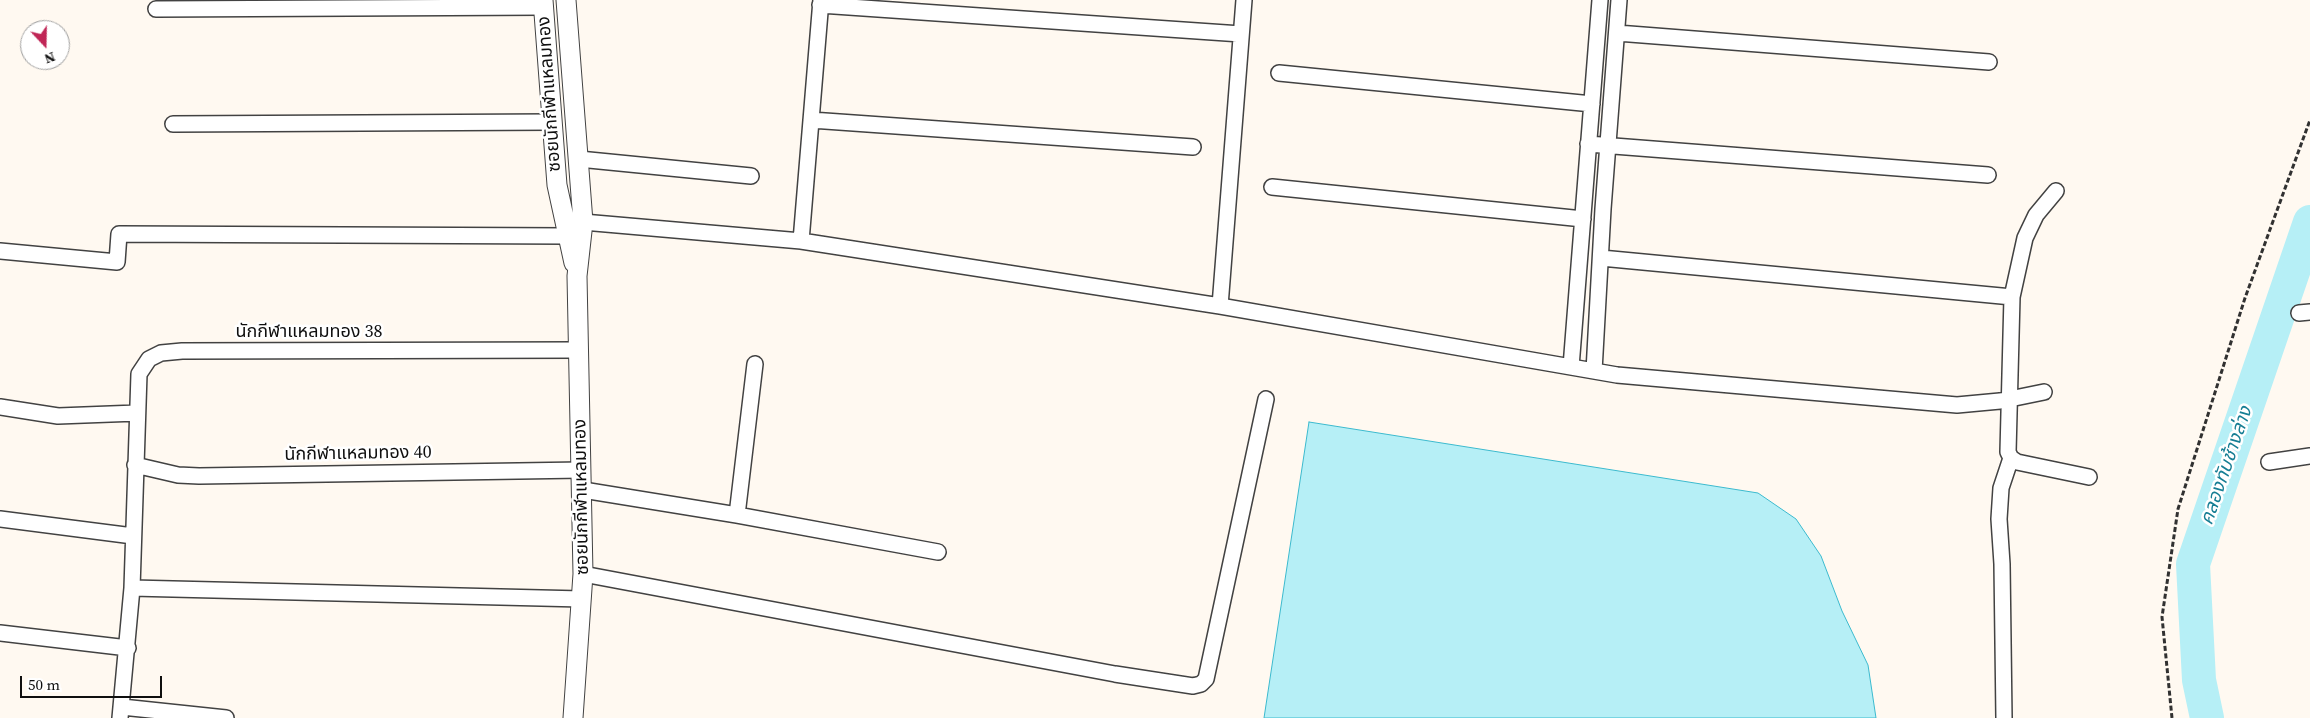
<!DOCTYPE html>
<html>
<head>
<meta charset="utf-8">
<style>
	body { margin:0 }
	#map { position:relative; width:2310px; height:718px; overflow:hidden; background:#fff9f1; font-family:"Source Serif 4",serif }
	canvas { display:block }
	.north { position:absolute; left:20px; top:20px; width:50px; height:50px; box-sizing:border-box; background:#fff; border:1px solid #9f9f9f; border-radius:50%; rotate:159deg; font-size:14px; font-weight:700; line-height:20px; text-align:center; color:#0f0f0f }
	.north::after { content:''; display:block; margin:auto; width:18px; height:22px; background:#c02656; clip-path:polygon(50% 0,100% 100%,50% 72%,0 100%) }
	.scale { position:absolute; left:20px; top:676px; width:142px; height:22px; box-sizing:border-box; border:2px solid #0f0f0f; border-top:0; padding-left:6px; font-size:15px; line-height:18px; white-space:nowrap; color:#0f0f0f; -webkit-text-stroke:4px #fff; paint-order:stroke }
</style>
</head>
<body>
<div id="map">
<canvas width="2310" height="718"></canvas>
<div class="north">N</div>
<div class="scale">50 m</div>
</div>
<script>
const ctx = document.querySelector('canvas').getContext('2d');
ctx.lineJoin = 'round';
function fill(path, color) {
  ctx.fillStyle = color;
  ctx.fill(path, 'evenodd');
}
function toPath(rows) {
  const path = new Path2D();
  for (const r of rows) {
    path.moveTo(r[0], r[1]);
    for (let i = 2; i < r.length; i += 2) path.lineTo(r[i], r[i + 1]);
  }
  return path;
}
function trace(path, color, width, dash) {
  ctx.strokeStyle = color;
  ctx.lineWidth = width;
  ctx.lineCap = dash ? 'butt' : 'round';
  ctx.setLineDash(dash || []);
  ctx.stroke(path);
}
function drawText(font, color, halo, rows, align = 'center') {
  ctx.font = font + ' "Source Serif 4","Noto Sans Thai",serif';
  ctx.lineWidth = 5;
  ctx.setLineDash([]);
  ctx.textBaseline = 'middle';
  ctx.strokeStyle = halo;
  ctx.fillStyle = color;
  for (const [text, x, y, turn = 0] of rows) {
    ctx.save();
    ctx.translate(x, y);
    ctx.rotate((+turn || 0) * Math.PI / 180);
    ctx.textAlign = isNaN(turn) ? turn : align;
    if (halo) ctx.strokeText(text, 0, 0);
    ctx.fillText(text, 0, 0);
    ctx.restore();
  }
}
const water = toPath([
	[1309,422,1758,493,1796,519,1821,556,1842,611,1868,665,1876,718,1264,718,1309,422]
]);
const river = toPath([
	[2207,718,2199,680,2193,564,2310,222]
]);
const path = toPath([
	[2172,718,2162,617,2178,509,2245,298,2310,120]
]);
const minor = toPath([
	[820,5,1241,34],
	[156,9,544,7],
	[1617,33,1989,62],
	[1279,73,1592,104],
	[811,120,1193,147],
	[173,124,552,122],
	[1588,144,1988,175],
	[579,159,751,176],
	[1272,187,1583,219],
	[2056,191,2036,215,2025,238,2012,297,2008,452,2011,458,2017,462,2089,477],
	[583,222,801,241,1220,306,1617,375,1957,405,2000,401,2044,392],
	[801,241,821,0],
	[0,251,117,262,119,234,568,236],
	[1601,258,2012,297],
	[1220,306,1244,0],
	[2299,313,2310,312],
	[1571,367,1600,0],
	[1594,371,1603,209,1619,0],
	[0,407,58,416,137,413],
	[2269,462,2310,456],
	[135,465,178,475,199,476,582,470],
	[583,490,737,515,938,552],
	[737,515,755,364],
	[0,519,133,536],
	[583,574,1115,674,1193,686,1201,684,1206,679,1266,399],
	[132,588,582,599],
	[0,633,128,648],
	[122,707,226,718],
	[120,718,132,588,139,374,149,359,161,353,182,351,579,350],
	[2004,718,2002,564,1999,519,2001,488,2011,458]
]);
const tertiary = toPath([
	[543,0,557,185,574,263],
	[566,0,583,222,577,276,583,574,573,718]
]);
const streetNames = [
	["ซอยนักกีฬาแหลมทอง",550,94,-94],
	["นักกีฬาแหลมทอง 38",309,332],
	["นักกีฬาแหลมทอง 40",358,454,-1],
	["ซอยนักกีฬาแหลมทอง",582,497,-91]
];
const waterNames = [
	["คลองทับช้างล่าง",2227,466,-71]
];
fill(water, '#b6eff6');
trace(water, '#3cbace', 1);
trace(river, '#b6eff6', 34);
trace(minor, '#424242', 18);
trace(tertiary, '#424242', 21);
trace(path, '#313131', 3, [5, 2.5]);
trace(minor, '#fff', 15);
trace(tertiary, '#fff', 19);
drawText('18px', '#0f0f0f', '#fff', streetNames);
drawText('italic 19px', '#167e94', '#fff', waterNames);
</script>
</body>
</html>
